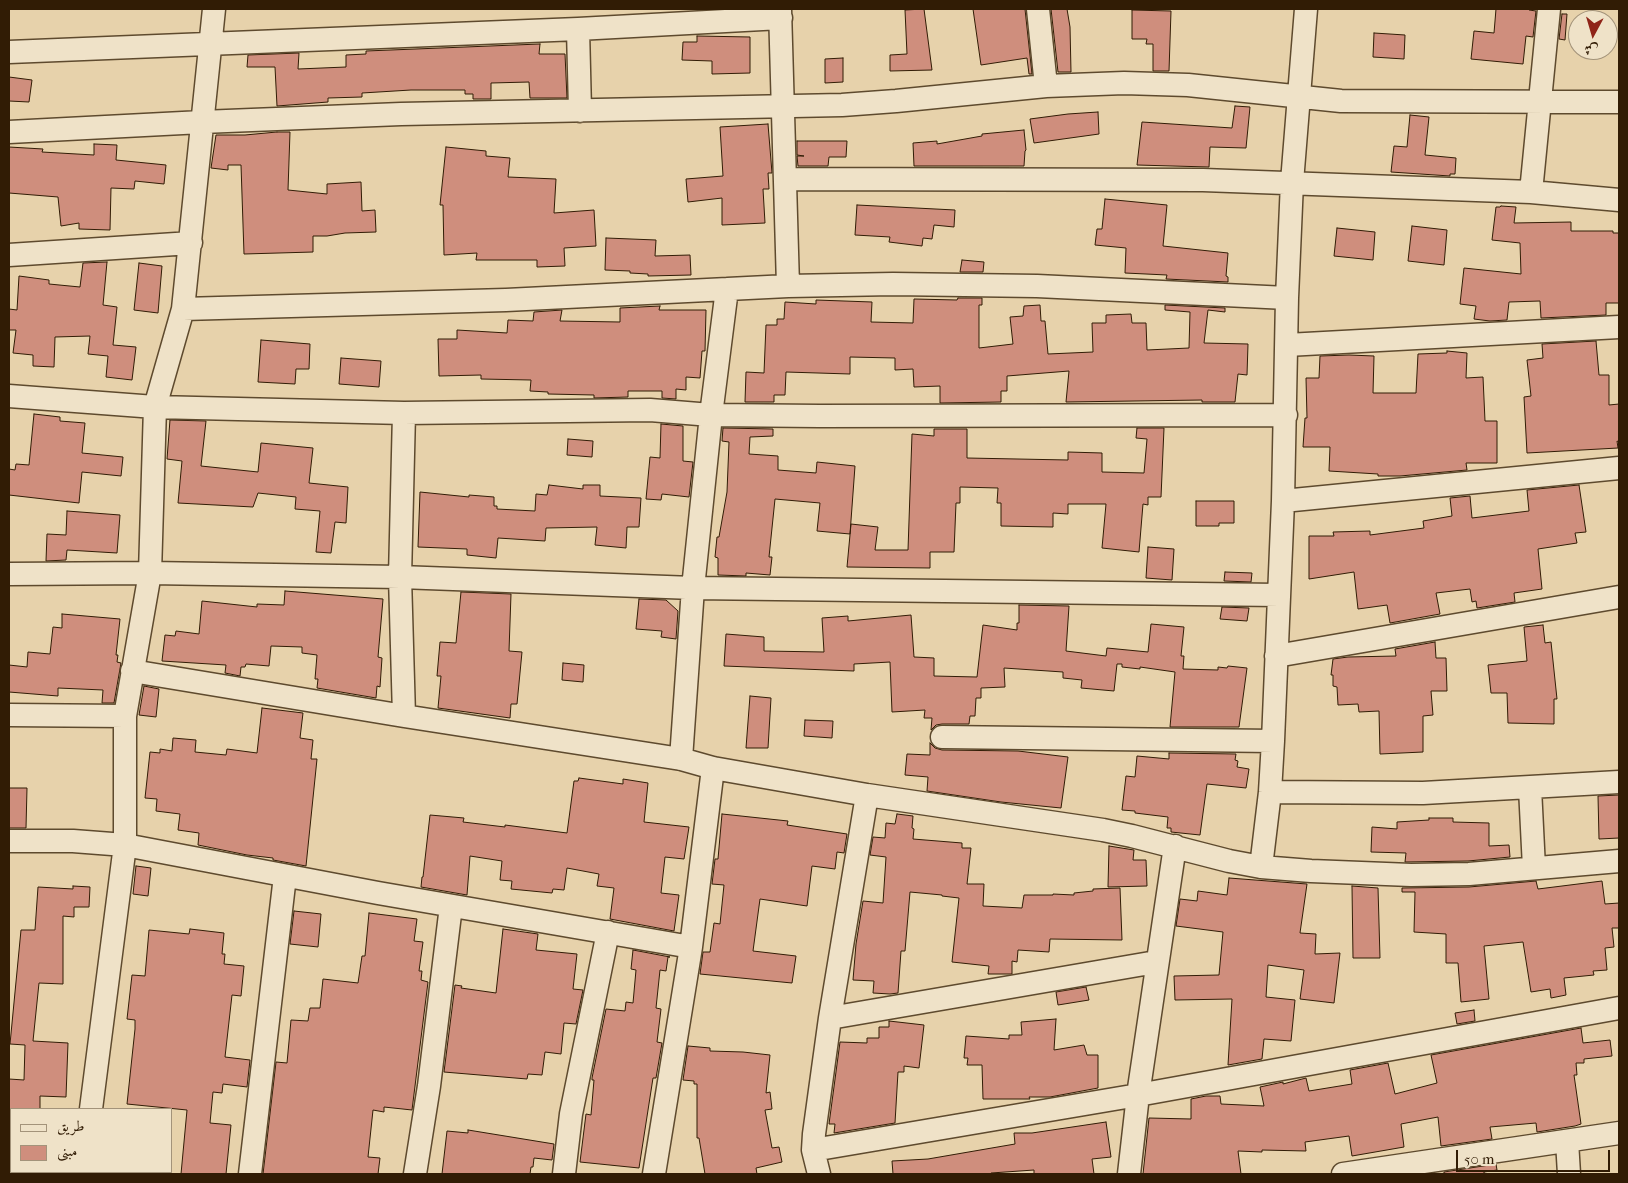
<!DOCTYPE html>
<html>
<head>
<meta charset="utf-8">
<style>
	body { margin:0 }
	#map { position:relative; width:1628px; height:1183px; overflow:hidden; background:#e7d2ab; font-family:"IM FELL French Canon",Amiri,serif }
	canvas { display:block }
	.frame { position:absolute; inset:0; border:10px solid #311c05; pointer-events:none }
	.legend { position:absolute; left:10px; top:1108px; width:162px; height:65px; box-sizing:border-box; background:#efe2c8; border:1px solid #a3937a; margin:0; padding:6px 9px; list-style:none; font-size:15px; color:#311c05 }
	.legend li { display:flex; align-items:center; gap:10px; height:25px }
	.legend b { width:25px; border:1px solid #a3937a }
	.north { position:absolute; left:1568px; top:10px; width:50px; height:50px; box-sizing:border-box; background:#efe2c8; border:1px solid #a3937a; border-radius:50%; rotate:186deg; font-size:14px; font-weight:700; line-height:20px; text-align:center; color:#311c05 }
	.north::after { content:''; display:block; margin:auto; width:18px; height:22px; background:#8f2418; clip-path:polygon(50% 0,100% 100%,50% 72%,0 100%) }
	.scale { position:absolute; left:1456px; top:1150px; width:154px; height:22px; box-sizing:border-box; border:2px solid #311c05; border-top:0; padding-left:6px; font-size:15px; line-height:18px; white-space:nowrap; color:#311c05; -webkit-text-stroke:4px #efe2c8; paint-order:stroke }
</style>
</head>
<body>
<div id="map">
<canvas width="1628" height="1183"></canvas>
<div class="frame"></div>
<ul class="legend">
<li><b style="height:6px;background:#efe2c8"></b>طريق</li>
<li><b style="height:14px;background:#cf8e7d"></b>مبنى</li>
</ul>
<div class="north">ش</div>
<div class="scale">50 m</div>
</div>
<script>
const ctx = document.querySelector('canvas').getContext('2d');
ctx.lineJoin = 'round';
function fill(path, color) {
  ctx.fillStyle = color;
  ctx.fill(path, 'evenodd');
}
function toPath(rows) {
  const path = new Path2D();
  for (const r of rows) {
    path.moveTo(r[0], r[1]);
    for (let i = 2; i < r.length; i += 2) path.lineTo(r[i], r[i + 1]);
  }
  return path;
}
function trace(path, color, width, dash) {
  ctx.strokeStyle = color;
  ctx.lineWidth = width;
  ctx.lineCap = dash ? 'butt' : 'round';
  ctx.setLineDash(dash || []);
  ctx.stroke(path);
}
const building = toPath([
	[924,9,932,70,890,71,890,55,907,54,905,10,924,9],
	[973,9,1025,9,1032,74,1029,74,1027,58,981,65,973,9],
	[1051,9,1067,9,1070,27,1071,72,1058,72,1051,9],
	[1496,9,1529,9,1529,10,1536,11,1533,37,1526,36,1523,64,1471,59,1474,31,1494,33,1496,9],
	[1132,10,1171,11,1169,71,1153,71,1153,44,1146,44,1147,39,1132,39,1132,10],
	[1562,14,1567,14,1565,40,1559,39,1562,14],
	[1374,33,1405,35,1404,59,1373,57,1374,33],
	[697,36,750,37,750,73,712,74,712,61,682,60,683,42,697,42,697,36],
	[540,44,539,54,565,54,567,98,530,98,529,82,491,83,491,99,473,99,473,94,465,94,465,90,411,90,362,93,362,97,328,98,328,102,277,106,275,67,247,67,248,55,299,53,298,69,346,67,346,55,366,54,366,51,540,44],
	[843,58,843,82,825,83,825,59,843,58],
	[9,77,32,80,29,102,9,101,9,77],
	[1235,106,1250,107,1246,148,1210,147,1209,167,1137,165,1142,122,1232,128,1235,106],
	[1098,112,1099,134,1034,143,1030,119,1068,114,1098,112],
	[1410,115,1429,117,1425,155,1456,158,1455,174,1450,174,1450,176,1391,172,1394,146,1407,147,1410,115],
	[768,124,772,173,768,173,769,189,763,189,765,223,722,225,722,198,688,202,686,179,723,176,720,127,768,124],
	[1024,130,1026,150,1025,151,1024,166,914,166,913,143,937,141,937,144,982,136,982,134,1024,130],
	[277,132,290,132,288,190,327,194,327,184,361,182,362,211,375,210,376,232,345,233,327,236,313,236,313,252,244,254,241,165,228,165,228,170,211,168,216,135,245,135,277,132],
	[797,141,847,141,846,157,829,157,828,166,798,166,797,156,804,156,797,155,797,141],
	[94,144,117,145,116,160,166,165,164,184,135,181,134,189,111,188,110,230,79,229,79,223,61,226,58,197,9,193,9,147,43,149,42,152,94,155,94,144],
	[446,147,486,151,486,156,510,158,508,177,556,179,554,213,594,210,596,246,564,248,565,266,537,267,537,260,476,260,477,253,444,255,443,205,440,205,446,147],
	[1105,199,1167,205,1163,246,1228,253,1226,276,1228,277,1228,282,1166,279,1167,275,1125,273,1126,248,1095,245,1097,229,1102,229,1105,199],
	[857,205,955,210,954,227,934,225,932,239,923,238,922,246,889,242,890,237,855,235,857,205],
	[1501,206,1516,207,1514,223,1571,222,1571,231,1613,231,1613,233,1619,233,1619,303,1606,303,1606,315,1541,318,1540,301,1509,302,1507,320,1490,321,1474,319,1476,306,1460,304,1464,268,1521,274,1520,243,1492,240,1496,207,1500,207,1501,206],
	[1412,226,1447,230,1444,265,1408,261,1412,226],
	[1337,228,1375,232,1373,260,1334,256,1337,228],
	[606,238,656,240,655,256,690,255,691,275,648,276,648,274,630,273,630,271,605,270,606,238],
	[962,260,984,262,983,272,960,272,962,260],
	[107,262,103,305,117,307,113,345,136,347,132,380,106,377,108,356,88,354,90,336,55,337,54,367,33,366,33,355,13,353,16,330,9,330,9,309,17,310,19,276,49,280,49,284,80,287,83,263,107,262],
	[139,263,162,266,158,313,134,310,139,263],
	[958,298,982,298,982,305,979,305,979,348,1013,344,1010,317,1023,316,1024,306,1040,305,1041,321,1045,321,1048,354,1093,352,1092,323,1106,323,1106,315,1131,314,1132,323,1146,323,1147,350,1189,348,1190,312,1165,310,1165,305,1225,308,1225,312,1208,310,1204,343,1248,344,1247,375,1238,374,1235,402,1202,402,1202,400,1066,402,1069,371,1007,376,1007,391,1001,391,1001,402,940,403,940,386,914,387,913,369,895,370,895,358,850,357,850,374,786,372,785,395,774,395,774,402,745,402,746,372,764,373,766,325,777,325,777,319,784,319,785,302,816,304,816,300,872,302,871,322,913,323,914,299,957,300,958,298],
	[660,306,659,310,706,310,705,351,702,351,700,378,686,377,686,390,676,389,676,399,662,398,662,391,628,391,628,397,594,398,594,395,548,394,548,392,530,391,531,380,481,379,481,375,439,376,438,339,457,339,457,330,507,333,508,320,533,321,534,312,562,310,560,321,620,322,620,308,660,306],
	[261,340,310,344,309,369,296,369,295,384,258,382,261,340],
	[1596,341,1599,375,1609,375,1609,405,1619,404,1619,442,1617,441,1618,448,1527,453,1524,397,1531,396,1527,360,1543,358,1542,344,1596,341],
	[1447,351,1467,353,1466,378,1483,377,1485,421,1497,421,1497,463,1466,463,1467,470,1400,476,1378,476,1378,474,1329,471,1330,447,1303,447,1305,418,1307,418,1306,378,1319,378,1320,356,1349,355,1374,356,1373,393,1416,393,1418,354,1447,353,1447,351],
	[341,358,381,361,379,387,339,384,341,358],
	[34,414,60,417,60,421,85,423,82,453,123,457,121,476,82,472,79,503,9,495,9,469,15,470,16,464,29,465,34,414],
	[170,420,206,421,201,466,258,472,261,443,313,448,309,483,348,487,346,523,335,522,331,553,316,552,320,511,295,509,296,497,258,493,253,507,178,503,182,461,167,459,170,420],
	[661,424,683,426,683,461,693,462,689,497,662,494,661,500,646,499,650,457,660,458,661,424],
	[723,428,773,429,773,436,750,437,749,454,778,456,778,470,816,473,817,462,855,466,850,534,817,531,820,503,775,499,769,557,772,557,770,575,746,573,746,576,718,575,718,558,715,557,717,537,719,537,727,492,729,442,722,441,723,428],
	[1137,428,1164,428,1161,497,1148,497,1148,505,1143,504,1139,552,1102,548,1106,504,1068,504,1068,514,1053,513,1053,527,1001,526,1001,503,997,503,998,488,960,487,960,503,956,503,954,552,930,552,930,568,847,567,851,524,878,527,875,550,908,550,912,434,934,436,934,429,967,429,967,458,1068,460,1068,452,1102,453,1102,472,1144,473,1147,439,1136,438,1137,428],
	[568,439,593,441,592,457,567,455,568,439],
	[549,485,583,489,583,485,600,485,600,496,641,498,639,527,627,527,626,548,595,545,597,527,546,528,545,541,498,538,496,558,467,555,467,549,418,547,420,492,469,497,469,495,494,497,494,506,497,506,497,509,535,511,536,494,547,495,549,485],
	[1579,485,1586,532,1575,533,1577,543,1538,549,1542,589,1514,593,1515,602,1477,608,1476,601,1472,602,1470,589,1436,593,1440,614,1390,623,1387,605,1358,609,1354,572,1309,579,1309,536,1334,536,1333,532,1370,531,1370,535,1424,528,1423,521,1452,516,1450,498,1470,496,1472,518,1529,511,1527,490,1579,485],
	[1196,501,1234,501,1234,523,1219,523,1219,526,1196,526,1196,501],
	[67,511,120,515,117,553,67,550,66,560,46,561,47,534,66,535,67,511],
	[1148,547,1174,549,1172,580,1146,578,1148,547],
	[1225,572,1252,573,1251,582,1224,581,1225,572],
	[285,591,383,599,378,657,382,658,380,687,377,686,376,698,317,688,318,679,315,679,317,655,302,653,302,647,271,646,269,666,246,664,245,667,241,667,240,676,225,673,226,665,162,661,165,635,175,636,176,631,199,634,202,601,257,607,257,604,284,605,285,591],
	[461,592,511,594,509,651,522,652,517,704,511,704,510,718,438,708,441,676,437,676,440,642,456,643,461,592],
	[639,599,666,600,678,611,676,639,661,637,662,631,636,629,639,599],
	[1019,605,1069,606,1066,651,1106,656,1107,648,1148,652,1151,624,1184,627,1181,656,1184,656,1183,669,1218,670,1218,667,1227,668,1228,666,1247,668,1239,727,1170,727,1175,672,1140,667,1140,669,1122,667,1122,664,1117,664,1114,691,1081,688,1082,680,1063,678,1063,672,1004,668,1005,687,981,688,981,698,976,698,975,716,970,716,969,724,942,724,936,725,931,730,932,718,924,718,925,710,892,712,890,662,854,664,854,671,724,666,726,634,764,637,764,651,824,652,822,618,848,616,848,621,911,615,914,657,934,658,934,676,977,677,983,625,1017,630,1017,623,1019,623,1019,605],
	[1222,607,1249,608,1247,621,1220,619,1222,607],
	[62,614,120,619,116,655,118,655,117,662,121,663,114,703,102,703,103,690,58,688,58,696,9,692,9,665,27,667,28,652,50,654,53,627,62,628,62,614],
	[1543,625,1545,643,1551,642,1557,699,1554,699,1554,724,1508,723,1507,693,1491,693,1488,665,1527,661,1524,627,1543,625],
	[1435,642,1436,658,1446,658,1447,691,1431,691,1433,715,1423,716,1423,752,1380,754,1379,711,1359,712,1358,704,1338,705,1337,687,1333,686,1333,675,1331,675,1333,659,1348,657,1396,656,1395,649,1435,642],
	[563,663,584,665,583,682,562,680,563,663],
	[144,686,159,689,156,717,139,715,144,686],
	[750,696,771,698,768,748,746,748,750,696],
	[262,708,303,713,300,738,313,740,311,759,317,759,306,866,273,860,273,858,247,855,198,845,199,833,178,830,180,814,156,811,157,799,145,798,150,752,160,753,160,749,172,751,173,738,196,740,195,752,226,755,227,749,257,753,262,708],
	[805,720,833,721,832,738,804,736,805,720],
	[930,743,935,748,942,750,1018,751,1068,757,1061,808,1001,802,927,791,928,777,905,775,907,754,930,755,930,743],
	[1169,753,1236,754,1235,760,1238,761,1237,767,1249,769,1246,788,1207,784,1200,835,1171,832,1171,828,1167,828,1168,817,1135,813,1135,811,1122,810,1126,776,1135,777,1137,756,1169,759,1169,753],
	[579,778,623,784,623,779,648,783,644,822,689,827,684,859,665,857,661,893,679,895,674,931,610,919,614,888,597,886,599,874,567,868,564,890,553,889,552,893,511,889,512,881,500,880,502,861,470,856,467,895,421,887,422,877,423,877,430,815,464,818,463,822,505,827,505,825,567,833,574,781,578,781,579,778],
	[9,788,27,788,26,828,9,828,9,788],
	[1619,795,1619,838,1599,839,1598,796,1619,795],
	[722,814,788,821,787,825,847,834,844,853,837,852,835,869,812,866,807,906,760,899,753,951,796,956,792,983,700,974,703,952,710,952,714,923,720,924,724,885,712,884,715,859,718,859,722,814],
	[897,814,913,816,912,828,914,829,913,839,962,843,962,848,971,848,967,884,984,884,983,906,1022,908,1024,895,1053,895,1053,894,1074,895,1074,893,1093,891,1093,889,1120,888,1122,940,1050,939,1049,952,1018,950,1017,962,1012,961,1012,974,988,974,989,966,952,962,959,898,942,896,942,895,910,892,905,951,901,951,898,993,890,994,873,993,874,981,853,980,856,944,863,901,883,903,886,857,870,855,873,837,885,838,886,823,895,824,897,814],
	[1429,818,1453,818,1453,822,1489,823,1489,846,1509,845,1510,857,1468,861,1405,862,1406,853,1371,852,1372,827,1397,829,1397,822,1429,820,1429,818],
	[1109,846,1134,850,1133,860,1146,860,1147,886,1108,887,1109,846],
	[136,866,151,868,148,896,133,894,136,866],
	[1229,878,1307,884,1300,933,1316,934,1315,954,1340,953,1334,1003,1300,999,1304,970,1268,965,1266,997,1295,1000,1291,1041,1264,1039,1262,1059,1228,1065,1232,999,1175,1000,1174,976,1219,975,1223,932,1176,926,1180,899,1197,901,1198,891,1227,895,1229,878],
	[1536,881,1538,889,1602,881,1605,904,1619,903,1619,928,1612,928,1614,947,1605,948,1607,970,1593,971,1594,975,1564,978,1566,995,1551,998,1550,989,1531,992,1523,942,1484,946,1489,999,1461,1002,1458,963,1446,963,1446,934,1414,932,1415,892,1402,892,1402,888,1469,887,1536,881],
	[73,886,90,887,89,907,74,907,74,917,63,916,63,984,39,983,33,1041,68,1043,66,1097,40,1096,40,1109,9,1109,9,1079,24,1080,25,1045,10,1044,21,930,35,930,38,887,73,889,73,886],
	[1352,886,1378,888,1380,958,1353,958,1352,886],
	[294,911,321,914,318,947,290,944,294,911],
	[369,913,417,919,414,941,423,942,419,971,422,971,421,980,428,982,412,1110,384,1107,384,1112,373,1110,368,1157,380,1158,378,1174,263,1174,276,1062,287,1063,291,1020,308,1021,310,1008,320,1008,323,979,358,983,362,956,365,956,369,913],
	[190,929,224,933,222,954,225,954,224,964,244,966,241,996,232,995,225,1057,250,1060,247,1087,223,1084,222,1093,213,1092,210,1123,231,1125,226,1174,181,1174,187,1110,127,1104,135,1029,135,1020,127,1019,132,975,145,976,149,930,189,934,190,929],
	[503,929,538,934,536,950,577,954,573,989,583,990,576,1024,564,1023,561,1054,545,1052,542,1075,528,1074,527,1079,444,1072,455,985,462,986,461,988,496,993,503,929],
	[633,950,670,957,668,957,666,971,660,970,656,1008,661,1009,657,1042,662,1043,656,1078,653,1078,639,1168,580,1162,586,1114,591,1115,594,1080,592,1080,592,1078,606,1009,625,1011,626,1002,633,1003,636,970,631,969,633,950],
	[1086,987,1089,1000,1058,1005,1056,992,1086,987],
	[1474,1010,1475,1021,1457,1024,1455,1013,1474,1010],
	[1056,1019,1054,1050,1084,1045,1087,1055,1098,1055,1098,1088,1050,1097,1029,1097,1030,1099,983,1099,982,1065,967,1065,968,1058,964,1058,966,1036,1009,1039,1009,1035,1022,1035,1021,1022,1056,1019],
	[889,1021,924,1025,919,1068,904,1066,904,1072,898,1072,895,1123,834,1133,835,1124,829,1124,840,1042,867,1043,867,1038,879,1038,879,1027,889,1027,889,1021],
	[1581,1028,1583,1043,1610,1040,1612,1056,1584,1059,1584,1063,1576,1063,1577,1075,1574,1075,1581,1124,1575,1126,1537,1132,1536,1123,1490,1127,1492,1139,1441,1146,1438,1117,1401,1124,1404,1147,1352,1156,1349,1136,1305,1142,1306,1151,1262,1150,1262,1152,1238,1151,1241,1174,1143,1174,1149,1118,1191,1119,1191,1099,1206,1096,1220,1096,1221,1104,1264,1106,1260,1087,1283,1082,1283,1084,1306,1078,1309,1091,1352,1084,1350,1070,1388,1063,1395,1094,1437,1083,1431,1055,1581,1028],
	[688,1046,710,1048,710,1051,743,1052,770,1055,766,1093,770,1092,772,1109,765,1110,772,1148,779,1147,782,1162,756,1168,757,1174,705,1174,699,1138,697,1138,697,1084,694,1084,694,1081,683,1080,688,1046],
	[1106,1122,1111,1157,1092,1159,1094,1174,1034,1174,1034,1170,991,1173,991,1174,893,1174,892,1161,928,1159,1015,1144,1014,1133,1032,1133,1106,1122],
	[468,1130,554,1144,552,1160,534,1158,533,1167,531,1167,530,1174,442,1174,447,1131,468,1133,468,1130],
	[1496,1164,1497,1170,1484,1172,1484,1174,1444,1174,1444,1172,1496,1164]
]);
const minor = toPath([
	[780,9,788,286],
	[1038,9,1046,86],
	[578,29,580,111],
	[9,52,578,29,781,18],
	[9,132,202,122,401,114,842,105,896,101,1046,86,1124,83,1188,85,1341,101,1619,102],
	[786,179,1203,180,1531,192,1619,200],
	[1531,192,1549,9],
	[9,255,191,243],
	[183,309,506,300,788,286,893,284,1037,286,1287,298],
	[1287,345,1619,327],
	[9,396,155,407,404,413,650,410,711,415,820,416,1286,415],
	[1283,501,1619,468],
	[9,574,150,573,400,577,693,588,1279,595],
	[1276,656,1619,597],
	[132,671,404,716,681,759,713,768,867,795,1103,830,1132,836,1229,861,1261,867,1311,871,1411,875,1469,874,1619,861],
	[9,715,125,716],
	[404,716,400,577,404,413],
	[942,737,1273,741],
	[681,759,693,588,711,415,727,289],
	[1530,788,1534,868],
	[1270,792,1423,793,1619,782],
	[9,841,73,841,125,845,378,893,691,947],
	[1261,867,1270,792,1273,741,1283,501,1287,298,1292,182,1306,9],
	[830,1018,1156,962],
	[91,1109,125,845,125,716,150,573,155,407,183,309,214,9],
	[1567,1141,1569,1174],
	[813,1150,1138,1095,1619,1008],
	[84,1172,103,1174],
	[250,1174,285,876],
	[415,1174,429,1086,451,906],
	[564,1174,571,1114,608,932],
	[654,1174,691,947,713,768],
	[819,1174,813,1150,814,1134,830,1018,867,795],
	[1129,1174,1138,1095,1175,846],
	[1343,1174,1619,1133]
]);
fill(building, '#cf8e7d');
trace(building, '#311c05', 1);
trace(minor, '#5e4a2e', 25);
trace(minor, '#efe2c8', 22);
</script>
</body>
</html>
